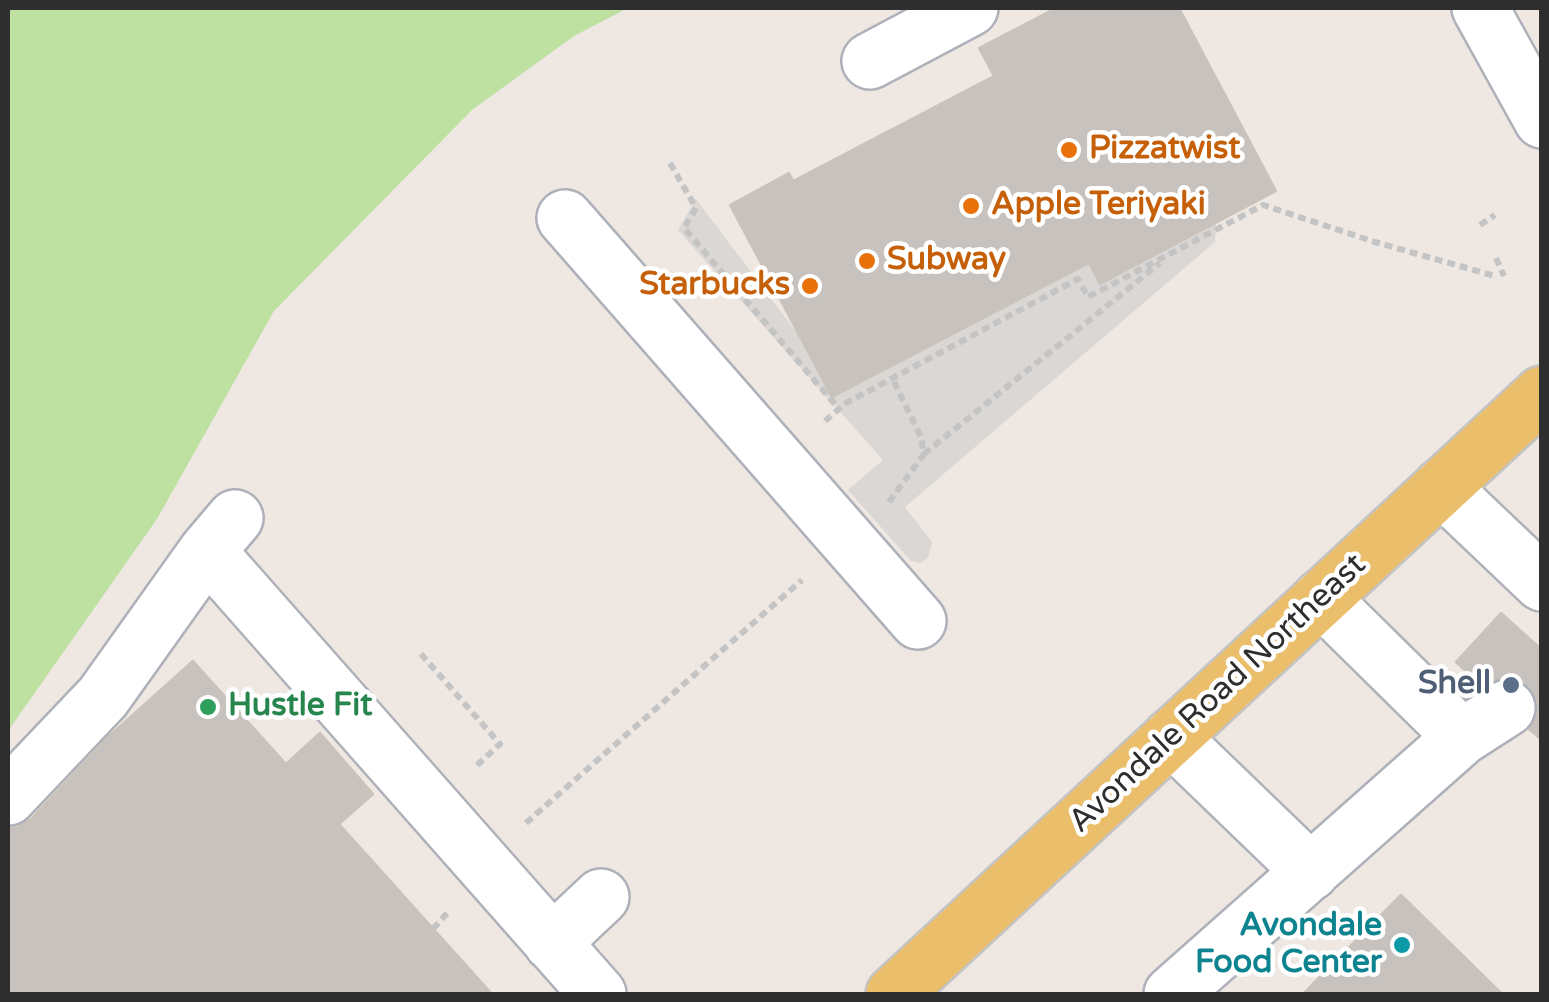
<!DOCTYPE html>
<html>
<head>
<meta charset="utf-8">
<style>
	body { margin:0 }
	#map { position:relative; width:1549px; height:1002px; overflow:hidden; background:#eee7e2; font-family:"Varela Round",sans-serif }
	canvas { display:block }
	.frame { position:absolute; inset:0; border:10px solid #2e2e2e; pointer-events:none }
</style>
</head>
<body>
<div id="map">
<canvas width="1549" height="1002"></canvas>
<div class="frame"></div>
</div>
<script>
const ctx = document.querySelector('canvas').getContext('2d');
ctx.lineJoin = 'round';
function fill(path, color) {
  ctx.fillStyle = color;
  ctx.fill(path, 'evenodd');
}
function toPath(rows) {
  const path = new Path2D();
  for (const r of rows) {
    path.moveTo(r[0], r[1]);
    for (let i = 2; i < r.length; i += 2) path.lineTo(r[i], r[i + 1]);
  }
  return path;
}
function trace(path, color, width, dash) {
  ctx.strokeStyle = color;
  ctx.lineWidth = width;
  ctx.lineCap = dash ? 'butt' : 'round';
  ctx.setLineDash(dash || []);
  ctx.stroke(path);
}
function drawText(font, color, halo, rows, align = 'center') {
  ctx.font = font + ' "Varela Round",sans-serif';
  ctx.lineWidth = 9;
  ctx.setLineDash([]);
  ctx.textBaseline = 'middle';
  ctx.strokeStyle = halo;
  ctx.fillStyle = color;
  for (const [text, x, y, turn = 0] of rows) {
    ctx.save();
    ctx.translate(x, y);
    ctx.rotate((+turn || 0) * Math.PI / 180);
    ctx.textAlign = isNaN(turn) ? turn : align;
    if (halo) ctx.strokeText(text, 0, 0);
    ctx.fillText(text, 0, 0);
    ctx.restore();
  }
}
const green = toPath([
	[8,8,628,8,574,36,472,110,274,311,157,519,8,731]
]);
const plaza = toPath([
	[696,199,800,337,832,397,1089,263,1216,222,1215,242,905,507,932,542,928,558,920,563,911,561,848,490,883,460,678,230]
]);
const building = toPath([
	[1056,8,1179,8,1276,191,1100,284,1089,263,832,397,730,205,789,173,793,181,994,76,979,48,1056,8],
	[1501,613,1542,650,1542,740,1529,729,1535,721,1538,707,1533,690,1520,680,1506,677,1483,687,1456,662,1501,613],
	[193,661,286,764,320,733,373,794,339,824,492,994,8,994,8,827,18,827,31,819,107,738,193,661],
	[1401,895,1502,994,1303,994,1401,895]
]);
const minorTunnel = toPath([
	[1507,708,1542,671]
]);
const path = toPath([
	[670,163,696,208,684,228,839,409],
	[1480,225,1495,215],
	[1496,258,1504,276],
	[825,421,846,403,1078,279,1088,297,1263,205,1375,242,1495,276],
	[924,454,1160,263],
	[889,502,924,454,921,437,892,378],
	[421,654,500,744,475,767],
	[526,823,802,580],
	[433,929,449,911]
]);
const minor = toPath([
	[1480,8,1542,120],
	[870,61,970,8],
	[565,218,918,621],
	[1441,487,1542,583],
	[235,518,207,551,598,994],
	[1321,598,1462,737],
	[1171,737,1311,872],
	[8,797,103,697,207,551],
	[552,943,601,897],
	[1172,994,1462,737,1507,708]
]);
const major = toPath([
	[894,994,1542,394]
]);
const markers = [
	[1069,150,10,"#e8710a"],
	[971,206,10,"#e8710a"],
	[867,261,10,"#e8710a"],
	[810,286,10,"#e8710a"],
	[1511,685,10,"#5c6f8a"],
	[208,707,10,"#2e9e5b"],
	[1402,945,10,"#0f9aa8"]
];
const foodNames = [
	["Pizzatwist",1089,150],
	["Apple Teriyaki",991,206],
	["Subway",887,261],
	["Starbucks",790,286,"right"]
];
const serviceNames = [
	["Shell",1491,685]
];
const streetNames = [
	["Avondale Road Northeast",1218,694,-43]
];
const leisureNames = [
	["Hustle Fit",228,707]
];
const cultureNames = [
	["Avondale",1382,927],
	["Food Center",1382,964]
];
fill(green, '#bee1a2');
fill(plaza, '#dad7d4');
fill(building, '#c7c2bd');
trace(building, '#cac3bb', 2.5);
trace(minorTunnel, '#c8c2be', 55, [55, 28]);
trace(minor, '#aeb1b9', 60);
trace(major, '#c4c4c4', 60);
trace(path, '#c4c4c4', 6, [8, 5]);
trace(minor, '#fff', 55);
trace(major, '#eabe6b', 55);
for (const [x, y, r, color] of markers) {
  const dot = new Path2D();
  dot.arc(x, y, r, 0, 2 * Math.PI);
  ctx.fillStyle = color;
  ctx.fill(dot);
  trace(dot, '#fff', 4);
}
drawText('bold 32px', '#c56008', '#fff', foodNames, 'left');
drawText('bold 32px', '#4e5e75', '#fff', serviceNames, 'right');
drawText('32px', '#2e2e2e', '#fff', streetNames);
drawText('bold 32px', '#27864d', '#fff', leisureNames, 'left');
drawText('bold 32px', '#0d838f', '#fff', cultureNames, 'right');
</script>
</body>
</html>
